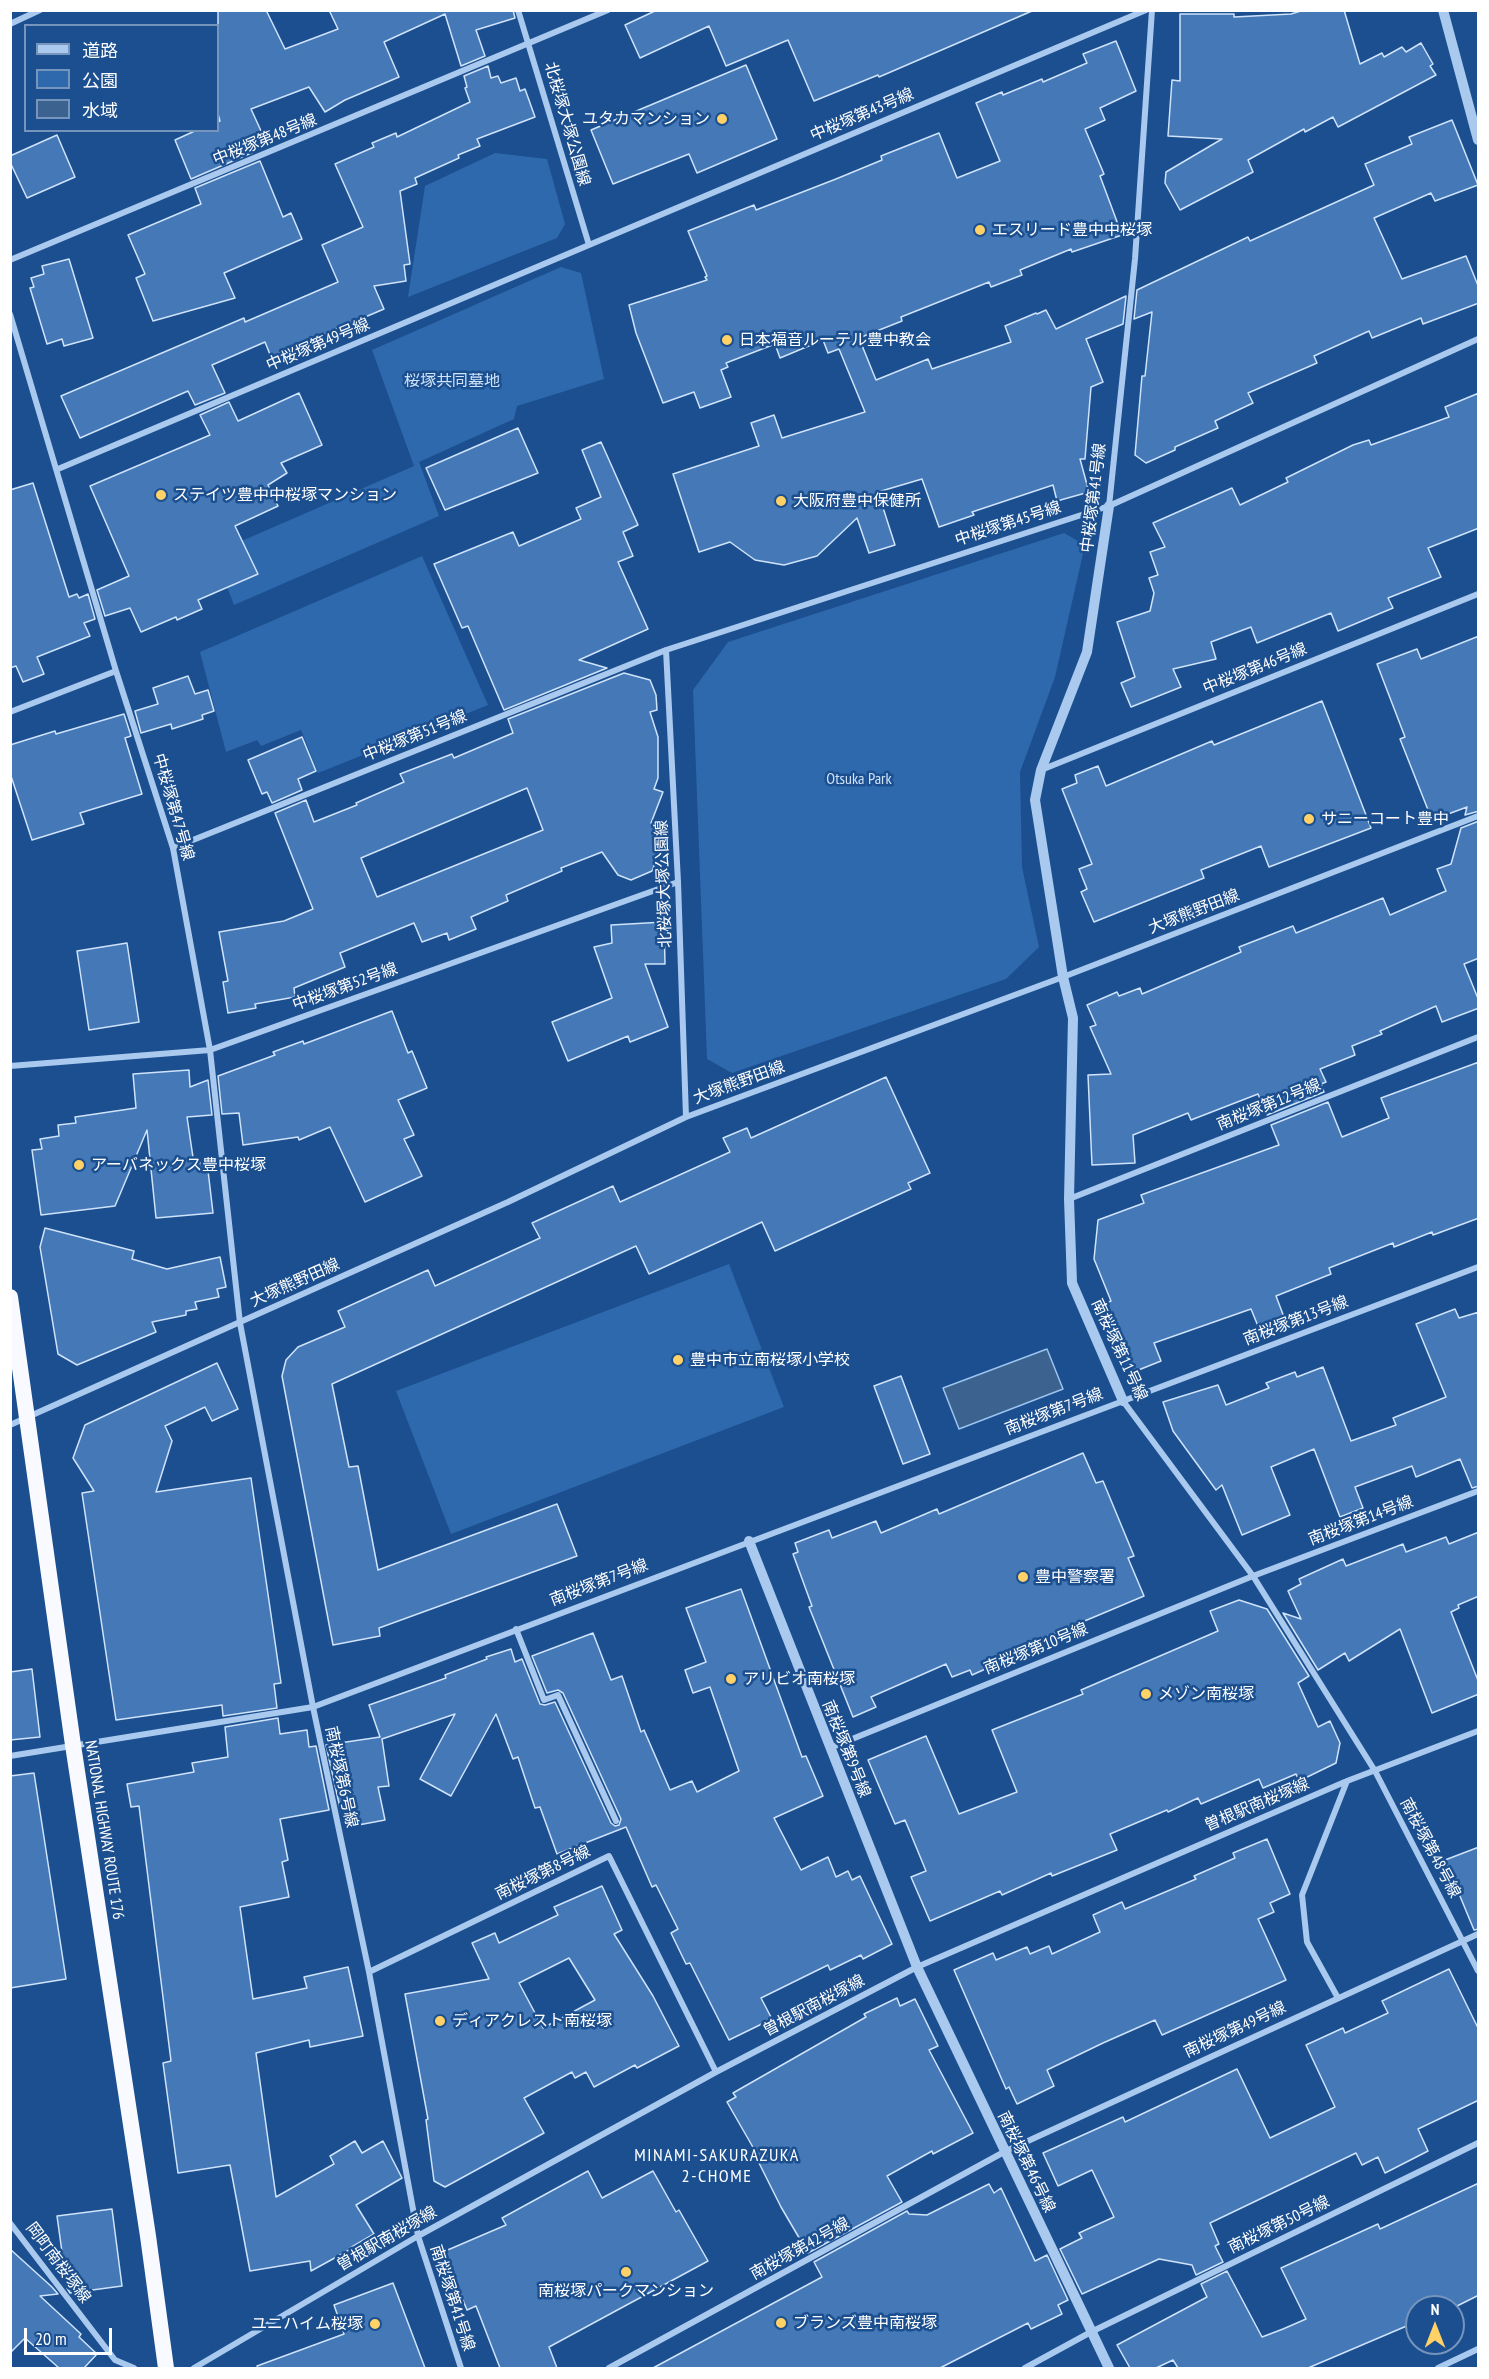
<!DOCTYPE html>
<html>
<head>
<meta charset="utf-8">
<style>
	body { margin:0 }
	#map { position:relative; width:1489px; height:2379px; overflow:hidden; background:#1b4f8f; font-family:"PT Sans Narrow","Noto Sans JP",sans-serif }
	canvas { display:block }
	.frame { position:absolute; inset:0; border:12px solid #fff; pointer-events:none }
	.legend { position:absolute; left:24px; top:24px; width:195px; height:108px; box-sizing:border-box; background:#1b4f8f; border:2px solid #7695bc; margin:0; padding:8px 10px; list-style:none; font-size:18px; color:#fff }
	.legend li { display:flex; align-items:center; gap:12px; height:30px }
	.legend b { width:30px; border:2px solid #7695bc }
	.north { position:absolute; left:1405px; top:2295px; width:60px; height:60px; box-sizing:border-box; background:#1b4f8f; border:2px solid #7695bc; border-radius:50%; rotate:0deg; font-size:16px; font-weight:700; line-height:24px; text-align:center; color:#fff }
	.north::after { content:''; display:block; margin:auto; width:21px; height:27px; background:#ffd166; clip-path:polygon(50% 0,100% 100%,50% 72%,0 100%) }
	.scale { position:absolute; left:24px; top:2328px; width:88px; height:27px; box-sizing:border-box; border:3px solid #fff; border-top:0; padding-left:8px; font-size:18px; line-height:21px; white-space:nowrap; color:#fff; -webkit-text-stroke:4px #1b4f8f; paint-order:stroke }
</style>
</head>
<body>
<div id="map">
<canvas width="1489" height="2379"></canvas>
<div class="frame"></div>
<ul class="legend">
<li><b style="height:8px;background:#a9c9ee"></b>道路</li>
<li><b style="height:16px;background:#2e69ad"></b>公園</li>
<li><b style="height:16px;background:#3c6290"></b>水域</li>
</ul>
<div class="north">N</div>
<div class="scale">20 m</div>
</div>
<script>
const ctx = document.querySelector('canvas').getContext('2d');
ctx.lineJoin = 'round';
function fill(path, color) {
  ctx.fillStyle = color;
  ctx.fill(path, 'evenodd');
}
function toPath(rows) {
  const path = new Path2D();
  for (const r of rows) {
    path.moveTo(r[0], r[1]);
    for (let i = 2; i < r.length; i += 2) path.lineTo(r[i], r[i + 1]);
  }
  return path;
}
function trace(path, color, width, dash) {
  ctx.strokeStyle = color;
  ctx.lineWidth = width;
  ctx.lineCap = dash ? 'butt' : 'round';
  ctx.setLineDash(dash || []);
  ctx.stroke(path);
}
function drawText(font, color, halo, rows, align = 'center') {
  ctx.font = font + ' "PT Sans Narrow","Noto Sans JP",sans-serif';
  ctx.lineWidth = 5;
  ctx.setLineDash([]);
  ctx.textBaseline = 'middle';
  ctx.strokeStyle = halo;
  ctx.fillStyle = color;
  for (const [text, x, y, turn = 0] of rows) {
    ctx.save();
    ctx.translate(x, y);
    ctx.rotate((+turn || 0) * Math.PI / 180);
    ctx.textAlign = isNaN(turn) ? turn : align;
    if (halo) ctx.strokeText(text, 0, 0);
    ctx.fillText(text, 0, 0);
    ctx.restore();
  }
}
const green = toPath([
	[495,153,547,159,565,224,557,238,408,297,425,186],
	[561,267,581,273,604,379,517,406,514,419,419,462,439,516,234,605,214,553,414,466,372,350],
	[1064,533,1085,545,1055,677,1020,772,1022,867,1039,947,1006,979,732,1073,707,1059,693,690,728,642],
	[422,556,488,705,318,773,301,730,261,746,257,740,226,752,200,652],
	[729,1264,784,1407,451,1534,396,1391]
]);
const water = toPath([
	[1047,1349,1063,1389,959,1429,943,1388,1047,1349]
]);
const building = toPath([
	[218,10,266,10,285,49,338,29,329,10,513,10,515,18,476,30,485,56,461,66,445,14,384,42,399,77,345,100,325,112,309,87,251,109,262,133,251,138,256,151,191,179,175,140,197,130,218,130,218,122,220,121,218,114,218,10],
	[657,10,1032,10,1032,11,879,77,878,75,814,101,788,40,726,66,709,26,640,58,625,25,657,10],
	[1304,10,1344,10,1360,64,1382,53,1384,57,1402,47,1406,52,1421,43,1433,64,1430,66,1436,75,1338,127,1333,117,1305,132,1304,129,1248,160,1253,172,1180,210,1165,183,1166,172,1222,139,1168,136,1172,80,1180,81,1180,14,1234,14,1234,17,1291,14,1304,10],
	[1116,41,1136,91,1100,108,1105,120,1085,129,1104,174,1100,176,1122,235,1072,252,1071,249,1020,270,1022,275,991,287,989,282,901,317,902,321,859,338,876,380,928,359,932,369,1011,342,1005,326,1036,313,1037,314,1046,310,1056,329,1126,296,1123,324,1086,339,1103,382,1091,387,1085,459,1080,459,1089,492,1057,501,1053,485,972,512,974,515,939,527,922,479,878,492,895,545,869,553,857,518,817,556,784,565,755,560,730,542,699,552,673,474,759,446,751,423,774,415,782,438,865,412,839,349,828,353,823,340,780,358,775,344,726,363,728,367,721,370,731,397,700,408,694,392,663,403,636,333,629,305,707,280,705,277,707,276,688,231,754,205,756,210,836,179,882,160,881,156,939,133,957,178,1000,161,976,103,1002,92,1003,95,1042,79,1043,82,1087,63,1083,54,1116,41],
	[746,65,777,139,697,173,689,154,613,184,591,130,746,65],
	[488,66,491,78,498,76,501,83,516,78,520,91,525,89,535,117,477,139,480,146,458,155,459,158,415,178,417,184,400,191,410,264,404,265,406,281,374,286,384,309,271,357,265,342,212,365,225,393,195,405,188,391,80,438,61,396,244,318,245,322,338,282,322,245,363,227,335,164,374,147,372,143,396,133,397,137,470,102,465,88,467,87,464,76,488,66],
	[1452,120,1478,185,1435,201,1431,193,1374,218,1402,279,1466,256,1479,288,1479,303,1423,324,1421,318,1372,338,1369,331,1314,356,1317,363,1248,393,1253,403,1215,421,1218,428,1175,447,1175,450,1146,463,1135,455,1142,376,1145,376,1152,312,1134,319,1137,290,1248,237,1250,241,1374,185,1365,164,1412,144,1409,137,1452,120],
	[57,135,75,177,27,198,10,162,10,156,57,135],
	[260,161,283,217,291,213,302,239,224,273,235,298,153,321,136,278,145,274,128,235,201,204,195,188,260,161],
	[69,259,93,338,64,346,62,339,47,344,30,288,34,287,31,278,44,274,42,266,69,259],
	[299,393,322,445,281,463,287,473,268,485,278,506,235,526,258,574,198,600,202,609,177,620,176,617,141,632,130,608,105,616,97,590,129,576,90,486,210,435,200,415,229,402,238,421,299,393],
	[1479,393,1479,528,1428,548,1441,577,1388,598,1393,608,1338,631,1331,613,1257,643,1251,627,1211,642,1216,659,1173,669,1181,687,1131,707,1121,683,1135,677,1117,622,1150,611,1154,593,1149,578,1158,575,1150,552,1165,547,1153,523,1232,488,1240,505,1288,482,1286,478,1353,445,1369,440,1371,445,1449,417,1445,407,1479,393],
	[518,428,538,473,445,510,426,468,518,428],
	[601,442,638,525,623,532,633,556,618,562,648,629,579,660,607,668,504,710,468,626,462,628,434,564,513,532,519,546,581,519,576,508,601,497,582,450,601,442],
	[33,483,69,597,77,594,79,598,88,594,95,619,84,623,90,636,37,657,44,674,23,682,16,666,10,668,10,490,33,483],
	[1479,636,1479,811,1465,815,1467,807,1432,820,1400,739,1405,737,1377,664,1417,649,1421,659,1479,636],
	[624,673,650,680,656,695,657,710,650,712,658,737,658,778,654,789,663,792,651,823,659,827,657,832,666,836,652,871,631,880,618,875,602,852,561,868,562,871,506,895,508,901,471,917,476,929,449,940,447,933,422,942,414,923,340,953,345,967,294,988,295,997,255,1004,256,1008,228,1013,223,982,228,981,219,932,284,921,313,909,275,813,306,800,314,822,357,805,356,803,404,782,400,774,452,754,454,758,513,733,508,719,624,673],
	[527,788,543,830,377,897,361,858,527,788],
	[188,676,195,694,208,690,214,711,202,715,203,719,172,729,171,724,141,733,135,711,158,704,153,688,188,676],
	[1322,701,1371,828,1269,867,1261,846,1201,870,1204,878,1094,922,1081,892,1087,889,1079,869,1092,864,1062,789,1077,783,1075,775,1098,766,1106,786,1212,741,1214,745,1322,701],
	[124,714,131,736,125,738,142,794,80,813,84,824,32,840,10,773,10,745,55,731,56,734,124,714],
	[302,737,316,771,298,779,302,790,272,803,267,792,262,794,248,760,302,737],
	[1479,821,1479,958,1464,964,1479,1001,1479,1008,1442,1022,1436,1006,1380,1031,1382,1034,1352,1046,1355,1055,1320,1069,1326,1082,1321,1084,1324,1092,1267,1115,1258,1094,1191,1120,1188,1113,1133,1135,1135,1163,1092,1165,1088,1075,1111,1074,1090,1027,1096,1025,1087,1005,1117,992,1119,996,1140,988,1142,994,1241,952,1239,947,1293,926,1296,933,1383,898,1390,915,1446,891,1437,869,1451,864,1461,828,1479,821],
	[664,922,665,964,645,964,668,1027,630,1042,628,1036,568,1061,552,1022,612,998,594,947,612,943,611,925,664,922],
	[127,943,139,1022,89,1030,77,951,127,943],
	[392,1011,408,1053,412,1051,427,1088,398,1100,414,1135,404,1139,422,1176,365,1202,330,1127,299,1140,298,1137,243,1145,239,1113,222,1114,218,1076,275,1055,273,1052,303,1041,304,1044,392,1011],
	[1479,1062,1479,1218,1433,1235,1432,1232,1394,1247,1393,1243,1329,1268,1331,1274,1276,1296,1284,1317,1258,1326,1251,1309,1154,1343,1161,1361,1131,1373,1104,1304,1111,1301,1094,1259,1098,1220,1144,1203,1141,1195,1279,1145,1271,1125,1328,1102,1342,1137,1389,1118,1381,1098,1479,1062],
	[189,1070,190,1087,208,1080,212,1115,187,1117,194,1164,207,1162,213,1213,156,1218,147,1130,115,1206,41,1215,32,1150,42,1149,40,1139,59,1136,58,1125,76,1123,75,1117,136,1108,133,1074,189,1070],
	[886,1077,930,1173,908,1183,911,1189,775,1251,762,1222,649,1274,636,1246,332,1384,349,1467,358,1466,378,1570,557,1504,577,1556,379,1628,380,1636,333,1645,282,1376,286,1360,298,1347,345,1327,338,1311,428,1270,435,1286,540,1238,532,1223,613,1186,620,1202,730,1152,723,1138,747,1128,751,1138,886,1077],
	[45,1228,134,1251,132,1259,167,1269,220,1257,226,1287,217,1289,219,1297,195,1302,197,1309,186,1311,186,1315,152,1322,156,1332,77,1365,58,1354,40,1247,45,1228],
	[1455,1309,1459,1318,1479,1312,1479,1486,1472,1488,1460,1459,1416,1477,1412,1466,1355,1487,1363,1508,1340,1517,1314,1449,1271,1467,1290,1515,1242,1535,1222,1485,1216,1490,1173,1431,1163,1402,1218,1385,1226,1405,1269,1388,1266,1383,1295,1372,1297,1377,1323,1367,1351,1441,1396,1425,1393,1418,1446,1397,1416,1324,1455,1309],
	[217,1363,238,1409,212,1421,205,1407,165,1426,172,1441,156,1492,251,1478,281,1683,274,1684,277,1708,223,1716,222,1705,116,1720,82,1493,94,1491,73,1458,85,1425,217,1363],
	[901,1376,930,1454,903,1464,874,1386,901,1376],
	[1083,1453,1096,1483,1103,1481,1134,1556,1128,1558,1144,1596,999,1657,1001,1662,972,1675,970,1670,952,1677,946,1664,871,1697,876,1707,853,1717,809,1607,812,1606,793,1554,798,1552,795,1543,829,1530,832,1538,876,1521,881,1533,937,1509,939,1514,1083,1453],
	[1479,1532,1479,1596,1458,1605,1459,1608,1451,1612,1479,1683,1479,1694,1432,1713,1400,1629,1349,1661,1345,1653,1318,1670,1283,1613,1301,1619,1288,1591,1301,1584,1299,1579,1343,1559,1346,1566,1403,1544,1406,1552,1446,1537,1449,1544,1479,1532],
	[741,1589,802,1757,806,1756,823,1796,774,1818,801,1870,828,1857,836,1877,848,1871,852,1880,860,1876,892,1944,863,1959,861,1955,830,1970,828,1965,761,1998,772,2019,729,2040,690,1963,686,1964,671,1933,678,1929,656,1885,652,1887,626,1827,557,1854,540,1807,535,1808,518,1757,513,1759,496,1714,451,1796,420,1779,455,1714,382,1739,389,1786,378,1787,385,1820,353,1826,348,1807,340,1808,326,1745,380,1737,369,1705,446,1678,445,1675,487,1659,486,1657,511,1649,515,1662,522,1659,540,1704,545,1705,555,1702,611,1823,615,1826,619,1825,621,1819,563,1693,558,1690,547,1693,532,1656,593,1633,611,1680,622,1676,641,1732,644,1730,670,1790,692,1781,697,1792,739,1771,710,1687,693,1693,685,1670,706,1662,686,1608,741,1589],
	[1239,1600,1267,1609,1309,1676,1298,1683,1318,1727,1330,1721,1340,1743,1336,1763,1299,1781,1296,1774,1263,1788,1259,1779,1201,1804,1198,1798,1168,1812,1167,1810,1110,1834,1117,1850,1052,1876,1051,1873,1002,1895,1000,1891,930,1921,911,1877,926,1871,905,1820,895,1824,868,1760,926,1736,959,1814,1017,1792,992,1730,1083,1694,1081,1690,1218,1631,1210,1611,1239,1600],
	[32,1669,40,1737,10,1740,10,1672,32,1669],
	[278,1718,280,1734,307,1730,309,1747,316,1746,329,1810,280,1819,288,1860,282,1862,289,1897,240,1907,253,1999,307,1988,304,1977,348,1967,363,2036,310,2047,309,2040,256,2053,276,2197,334,2164,330,2156,355,2141,362,2153,383,2141,402,2178,356,2205,374,2234,350,2248,351,2249,311,2271,310,2261,250,2271,230,2165,178,2173,163,2063,171,2061,139,1806,131,1807,127,1784,194,1772,192,1763,228,1757,225,1727,278,1718],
	[34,1773,66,1979,10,1988,10,1776,34,1773],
	[1267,1839,1290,1894,1270,1903,1274,1912,1258,1919,1286,1980,1162,2035,1155,2020,1103,2043,1047,2070,1054,2086,1017,2104,1009,2087,1006,2089,954,1970,993,1953,996,1960,1027,1947,1030,1954,1049,1946,1052,1954,1100,1932,1093,1915,1122,1902,1125,1909,1196,1879,1194,1876,1235,1858,1233,1853,1267,1839],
	[1479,1847,1479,1929,1474,1930,1445,1860,1479,1847],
	[602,1886,622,1930,614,1934,653,1996,679,2046,637,2068,635,2065,594,2087,586,2072,575,2078,572,2072,524,2098,544,2133,445,2187,434,2181,426,2120,428,2119,405,1994,489,1979,472,1943,495,1933,499,1943,558,1915,554,1907,602,1886],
	[569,1958,595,2000,543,2028,519,1983,569,1958],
	[1449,1969,1479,2030,1479,2100,1418,2129,1428,2151,1385,2173,1378,2157,1362,2165,1356,2153,1210,2223,1219,2244,1215,2246,1223,2262,1196,2275,1192,2265,1159,2259,1082,2294,1060,2249,1082,2238,1079,2233,1114,2217,1092,2170,1058,2186,1043,2153,1123,2117,1125,2122,1237,2069,1270,2138,1335,2107,1306,2045,1343,2028,1345,2033,1388,2013,1382,2001,1449,1969],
	[897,1998,900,2006,915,1999,938,2046,929,2050,973,2133,933,2154,932,2151,887,2176,902,2202,808,2253,781,2207,756,2157,758,2156,727,2102,736,2097,733,2093,866,2017,864,2014,897,1998],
	[588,2171,602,2198,653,2171,676,2212,679,2210,708,2261,549,2347,557,2368,500,2368,476,2306,467,2310,443,2252,506,2225,502,2218,588,2171],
	[1479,2183,1479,2295,1455,2307,1417,2307,1416,2322,1308,2368,1178,2368,1173,2360,1156,2368,1130,2368,1117,2345,1207,2297,1201,2284,1227,2271,1262,2337,1283,2329,1306,2319,1281,2268,1378,2224,1380,2229,1479,2183],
	[989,2184,994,2193,1001,2188,1035,2261,1047,2255,1068,2300,1058,2305,1062,2314,1031,2329,1028,2323,940,2368,653,2368,822,2277,814,2262,907,2211,909,2214,927,2215,989,2184],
	[112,2209,122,2286,70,2293,67,2288,57,2216,112,2209],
	[10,2249,52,2287,58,2294,40,2296,81,2334,79,2337,97,2354,84,2368,59,2368,25,2338,10,2353,10,2249],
	[393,2283,425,2368,258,2368,257,2366,344,2334,334,2305,393,2283]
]);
const minor = toPath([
	[518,10,589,245],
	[10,24,40,10],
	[10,260,608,10],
	[10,314,116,671,173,848,210,1050,240,1323,313,1707,369,1972,418,2236,461,2368],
	[58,469,1146,10],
	[1109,506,1135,259,1152,10],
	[666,650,678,882,686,1117],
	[10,712,116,671],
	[1041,770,1478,594],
	[173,848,666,650,1109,506,1478,339],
	[10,1066,210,1050,678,882],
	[1069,1199,1478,1037],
	[1123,1401,1253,1576,1375,1771,1478,1971],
	[10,1425,508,1202,686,1117,1063,977,1478,816],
	[516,1629,544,1700,558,1695,616,1821],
	[830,1748,1253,1576,1478,1491],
	[10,1756,313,1707,1478,1267],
	[369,1972,609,1856,716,2072],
	[1338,1998,1307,1942,1302,1895,1347,1781],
	[10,2223,115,2360,134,2368],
	[194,2368,418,2236,716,2072,917,1967,1347,1781,1478,1731],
	[609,2368,1004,2152,1478,1934],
	[1025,2368,1091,2332,1478,2143],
	[1438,2368,1478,2349]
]);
const tertiary = toPath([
	[1443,10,1478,140],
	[1109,506,1087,652,1041,770,1035,800,1063,977,1073,1018,1069,1199,1072,1283,1123,1401],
	[749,1541,917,1967,1109,2368]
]);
const trunk = toPath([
	[10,1297,73,1745,148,2236,166,2368]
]);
const markers = [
	[722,119,6,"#ffd166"],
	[980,230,6,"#ffd166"],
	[727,340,6,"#ffd166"],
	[161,495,6,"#ffd166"],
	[781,501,6,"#ffd166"],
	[1309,819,6,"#ffd166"],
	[79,1165,6,"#ffd166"],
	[678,1360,6,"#ffd166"],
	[1023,1577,6,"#ffd166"],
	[731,1679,6,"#ffd166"],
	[1146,1694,6,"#ffd166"],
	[440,2021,6,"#ffd166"],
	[626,2272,6,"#ffd166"],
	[781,2323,6,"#ffd166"],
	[375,2324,6,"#ffd166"]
];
const streetNames = [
	["中桜塚第43号線",862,115,-23],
	["北桜塚大塚公園線",567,124,74],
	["中桜塚第48号線",265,140,-22],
	["中桜塚第49号線",318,345,-23],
	["中桜塚第41号線",1094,498,-83],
	["中桜塚第45号線",1008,524,-18],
	["中桜塚第46号線",1255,669,-22],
	["中桜塚第51号線",415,736,-22],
	["中桜塚第47号線",173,807,74],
	["北桜塚大塚公園線",664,884,-92],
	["大塚熊野田線",1194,912,-21],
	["中桜塚第52号線",345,987,-20],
	["大塚熊野田線",739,1083,-20],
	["南桜塚第12号線",1269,1105,-22],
	["大塚熊野田線",295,1283,-24],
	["南桜塚第13号線",1296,1321,-21],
	["南桜塚第11号線",1119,1350,65],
	["南桜塚第7号線",1054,1412,-21],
	["南桜塚第14号線",1361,1521,-21],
	["南桜塚第7号線",599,1583,-21],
	["南桜塚第10号線",1036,1649,-22],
	["南桜塚第9号線",846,1749,68],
	["南桜塚第6号線",341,1777,78],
	["曽根駅南桜塚線",1257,1805,-23],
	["NATIONAL HIGHWAY ROUTE 176",104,1830,81],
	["南桜塚第48号線",1430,1848,62],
	["南桜塚第8号線",543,1873,-26],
	["曽根駅南桜塚線",814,2006,-28],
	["南桜塚第49号線",1235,2030,-25],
	["南桜塚第46号線",1026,2162,64],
	["南桜塚第50号線",1279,2225,-26],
	["曽根駅南桜塚線",387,2239,-30],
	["南桜塚第42号線",800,2249,-29],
	["岡町南桜塚線",58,2263,53],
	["南桜塚第41号線",452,2298,72]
];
const poiNames = [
	["ユタカマンション",710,119,"right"],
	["エスリード豊中中桜塚",992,230],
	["日本福音ルーテル豊中教会",739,340],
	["ステイツ豊中中桜塚マンション",173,495],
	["大阪府豊中保健所",793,501],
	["サニーコート豊中",1321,819],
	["アーバネックス豊中桜塚",91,1165],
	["豊中市立南桜塚小学校",690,1360],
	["豊中警察署",1035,1577],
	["アリビオ南桜塚",743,1679],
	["メゾン南桜塚",1158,1694],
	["ディアクレスト南桜塚",452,2021],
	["南桜塚パークマンション",626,2291,"center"],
	["ブランズ豊中南桜塚",793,2323],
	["ユニハイム桜塚",363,2324,"right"]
];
const parkNames = [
	["桜塚共同墓地",452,381],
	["Otsuka Park",859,779]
];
const neighbourhoodNames = [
	["MINAMI-SAKURAZUKA",717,2156],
	["2-CHOME",717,2177]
];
fill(green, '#2e69ad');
fill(water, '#3c6290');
trace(water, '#9cc4f0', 1.5);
fill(building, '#4478b7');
trace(building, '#cfe3fa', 1.5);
trace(minor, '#a9c9ee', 6);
trace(tertiary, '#a9c9ee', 10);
trace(trunk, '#f8faff', 16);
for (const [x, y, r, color] of markers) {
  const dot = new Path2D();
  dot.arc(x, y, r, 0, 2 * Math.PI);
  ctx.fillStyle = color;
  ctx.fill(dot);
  trace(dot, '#1b4f8f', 2);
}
drawText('16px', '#fff', '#1b4f8f', streetNames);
drawText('16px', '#fff', '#1b4f8f', poiNames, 'left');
drawText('16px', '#cfe3fa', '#1b4f8f', parkNames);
ctx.letterSpacing = '1.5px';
drawText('18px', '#fff', '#1b4f8f', neighbourhoodNames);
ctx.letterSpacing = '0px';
</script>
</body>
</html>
